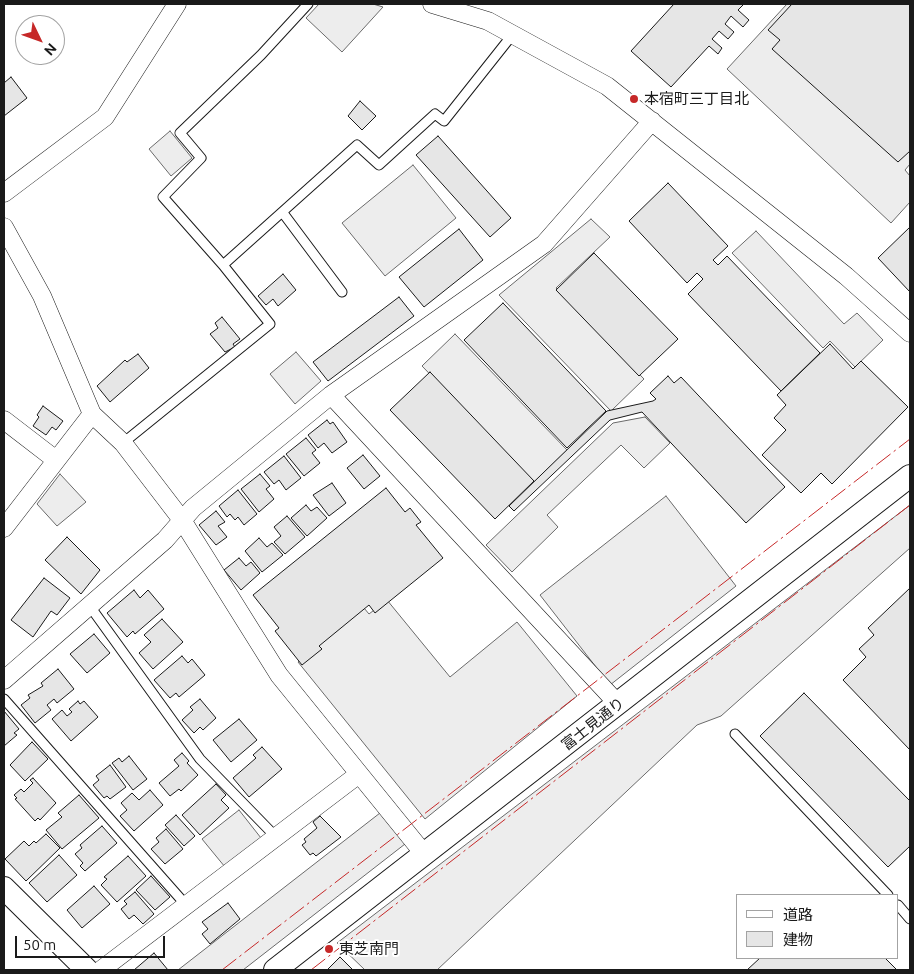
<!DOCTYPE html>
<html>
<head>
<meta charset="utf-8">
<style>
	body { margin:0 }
	#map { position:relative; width:914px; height:974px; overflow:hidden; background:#fff; font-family:Ubuntu,"Noto Sans JP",sans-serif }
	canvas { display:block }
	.frame { position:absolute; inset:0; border:5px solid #1a1a1a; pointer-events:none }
	.legend { position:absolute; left:736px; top:894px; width:162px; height:65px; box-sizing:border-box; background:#fff; border:1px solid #a3a3a3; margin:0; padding:6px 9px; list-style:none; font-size:15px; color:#1a1a1a }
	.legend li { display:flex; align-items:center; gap:10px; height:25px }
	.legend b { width:25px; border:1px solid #a3a3a3 }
	.north { position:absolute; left:15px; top:15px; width:50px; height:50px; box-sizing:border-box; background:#fff; border:1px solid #a3a3a3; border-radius:50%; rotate:132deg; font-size:14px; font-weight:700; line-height:20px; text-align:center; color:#1a1a1a }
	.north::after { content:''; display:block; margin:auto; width:18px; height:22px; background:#c62828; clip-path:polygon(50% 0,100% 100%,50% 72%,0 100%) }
	.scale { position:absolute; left:15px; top:936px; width:150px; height:22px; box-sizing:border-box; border:2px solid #1a1a1a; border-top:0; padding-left:6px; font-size:15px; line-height:18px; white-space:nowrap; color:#1a1a1a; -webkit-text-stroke:4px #fff; paint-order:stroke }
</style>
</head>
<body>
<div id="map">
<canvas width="914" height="974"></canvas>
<div class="frame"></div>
<ul class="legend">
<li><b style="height:6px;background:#fff"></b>道路</li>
<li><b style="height:14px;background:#e6e6e6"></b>建物</li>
</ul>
<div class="north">N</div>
<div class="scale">50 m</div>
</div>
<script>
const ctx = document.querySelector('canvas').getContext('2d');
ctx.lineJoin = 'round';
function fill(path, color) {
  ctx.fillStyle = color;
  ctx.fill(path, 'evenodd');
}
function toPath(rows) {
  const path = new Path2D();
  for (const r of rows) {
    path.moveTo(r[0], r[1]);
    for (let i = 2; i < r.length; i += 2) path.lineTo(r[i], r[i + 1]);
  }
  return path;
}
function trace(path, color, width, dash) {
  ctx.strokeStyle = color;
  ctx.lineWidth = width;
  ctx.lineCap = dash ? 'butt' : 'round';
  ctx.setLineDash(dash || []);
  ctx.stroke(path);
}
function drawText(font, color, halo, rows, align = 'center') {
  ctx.font = font + ' Ubuntu,"Noto Sans JP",sans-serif';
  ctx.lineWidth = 4;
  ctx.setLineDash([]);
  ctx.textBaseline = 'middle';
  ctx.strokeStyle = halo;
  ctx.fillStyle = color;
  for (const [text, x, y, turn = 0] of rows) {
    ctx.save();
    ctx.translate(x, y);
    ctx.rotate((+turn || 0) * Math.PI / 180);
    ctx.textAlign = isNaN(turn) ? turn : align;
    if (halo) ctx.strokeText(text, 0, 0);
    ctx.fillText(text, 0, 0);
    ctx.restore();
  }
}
const built = toPath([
	[319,4,373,4,383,7,342,52,306,18,319,4],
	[787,4,910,4,910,164,905,170,910,176,910,202,891,223,727,69,787,4],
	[170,131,192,158,171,176,149,149,170,131],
	[413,165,456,218,385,276,342,223,413,165],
	[591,219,610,237,556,288,644,379,611,411,499,295,591,219],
	[756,231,844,324,857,313,883,340,855,367,830,341,823,348,732,253,756,231],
	[455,334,567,450,534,482,422,366,455,334],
	[296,352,321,381,295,404,270,374,296,352],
	[645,417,670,443,644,468,621,445,547,515,558,527,512,572,486,545,613,423,645,417],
	[60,474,86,502,57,526,37,504,60,474],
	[666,496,736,586,610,685,540,595,666,496],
	[910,505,910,548,721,716,697,725,437,970,365,970,337,943,910,505],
	[387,600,450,677,517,622,577,696,425,819,298,662,364,608,369,614,387,600],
	[239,810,261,838,225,867,202,839,239,810],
	[380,813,405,844,243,970,178,970,380,813]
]);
const building = toPath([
	[674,4,744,4,738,10,749,20,743,27,731,16,725,24,734,32,728,39,719,31,712,39,722,48,718,54,709,46,671,87,631,51,674,4],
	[792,4,910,4,910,151,898,162,772,49,780,40,768,30,792,4],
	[11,77,27,98,4,116,4,83,11,77],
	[360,101,376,116,362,130,348,116,360,101],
	[438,136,511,218,490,237,416,155,438,136],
	[668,183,728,246,713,260,718,265,727,256,820,353,781,391,688,294,703,279,697,273,687,283,629,221,668,183],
	[910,227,910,292,878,258,910,227],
	[459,229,483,260,424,307,399,277,459,229],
	[594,253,678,339,639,376,556,290,594,253],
	[283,274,296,290,278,306,273,299,266,305,258,296,283,274],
	[399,297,414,316,328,381,313,362,399,297],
	[503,303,606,411,567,448,464,340,503,303],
	[222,317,240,339,233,344,235,347,225,352,210,334,218,328,215,323,222,317],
	[830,344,853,369,861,361,908,407,832,484,821,473,801,493,762,455,786,430,774,418,786,405,777,395,830,344],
	[138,354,149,368,110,402,97,386,125,360,127,362,138,354],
	[430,372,534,481,495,519,390,410,430,372],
	[668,376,674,383,681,377,785,487,746,523,642,412,610,420,514,511,509,506,607,411,653,401,656,399,650,393,668,376],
	[43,406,63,421,56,430,52,427,46,435,33,426,39,417,37,415,43,406],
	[327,420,330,424,333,422,347,442,332,453,324,443,318,448,308,435,327,420],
	[306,438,316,450,312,453,320,463,304,476,286,454,306,438],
	[363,455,380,476,364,489,347,468,363,455],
	[284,456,301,478,286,490,279,480,274,484,264,472,284,456],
	[260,474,270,486,266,489,274,499,259,512,241,489,260,474],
	[332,483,346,503,329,516,313,495,332,483],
	[386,488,405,512,410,508,421,522,416,525,443,558,375,613,369,605,319,646,322,649,302,665,275,631,279,628,253,595,386,488],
	[238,490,257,514,244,525,238,517,235,520,230,514,227,517,219,506,238,490],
	[306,505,311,511,317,507,327,518,307,536,291,518,306,505],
	[216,511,225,522,218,526,227,537,216,545,199,525,216,511],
	[287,516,305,537,285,554,274,542,281,536,274,527,287,516],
	[67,537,100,570,81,594,45,560,67,537],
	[259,538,267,547,272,543,283,555,262,572,245,551,259,538],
	[239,558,246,566,251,562,260,573,241,590,224,570,239,558],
	[44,578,70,598,57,615,51,611,33,637,11,620,44,578],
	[910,588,910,750,843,680,866,657,859,649,874,635,868,628,910,588],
	[134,590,140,598,148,590,164,609,135,634,133,631,127,637,107,613,134,590],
	[162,619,183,642,153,669,139,653,151,642,144,635,162,619],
	[94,634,110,653,87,673,70,654,94,634],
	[182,656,188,663,192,659,205,675,179,697,176,693,170,698,154,680,182,656],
	[58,669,74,689,57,703,54,699,47,705,51,710,35,723,21,705,30,698,28,695,43,686,41,683,58,669],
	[804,693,910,801,910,846,888,867,760,736,804,693],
	[200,699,216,718,203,730,200,727,194,733,182,720,193,710,190,707,200,699],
	[78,701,80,704,84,701,98,717,71,741,52,719,62,710,67,716,72,712,69,709,78,701],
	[4,711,19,729,14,733,17,735,4,746,4,711],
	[239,719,257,740,231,762,213,740,239,719],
	[32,742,48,759,25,781,10,765,32,742],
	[262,747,282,769,249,797,233,778,256,758,253,755,262,747],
	[182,753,189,761,187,763,198,775,181,791,179,789,170,796,159,783,179,766,174,760,182,753],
	[129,756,147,779,133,790,112,763,119,758,122,762,129,756],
	[110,765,126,787,110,799,107,796,104,798,93,785,99,780,96,776,110,765],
	[33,778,56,803,40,820,38,818,35,821,15,799,17,798,14,795,21,789,24,792,33,783,30,780,33,778],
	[216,784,226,795,221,800,229,808,200,835,182,815,216,784],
	[150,790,163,805,134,831,120,816,127,810,121,803,132,793,139,800,150,790],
	[79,795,99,818,62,849,46,830,62,817,58,813,79,795],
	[176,815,195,836,184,846,165,825,176,815],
	[320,816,341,837,316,856,313,853,310,855,302,845,306,842,304,839,317,828,313,822,320,816],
	[102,826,117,843,85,871,80,866,83,863,75,854,82,848,80,845,102,826],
	[166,829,183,849,165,864,151,849,159,842,156,838,166,829],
	[46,834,60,848,26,881,5,859,24,841,29,846,34,841,36,843,46,834],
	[59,855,77,875,47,902,29,883,59,855],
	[128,856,146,876,117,902,101,885,107,879,104,877,128,856],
	[151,876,170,897,155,910,136,890,151,876],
	[94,886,110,904,82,928,67,910,94,886],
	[135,892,154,914,143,924,134,915,129,919,121,909,127,904,124,901,135,892],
	[228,903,240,919,210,944,202,934,208,929,202,922,228,903],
	[154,953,168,970,134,970,154,953],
	[340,957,353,970,327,970,340,957],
	[760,958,885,958,897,970,747,970,760,958]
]);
const service = toPath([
	[283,213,342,292],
	[223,265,163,197,201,158,180,133,261,55,308,4],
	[123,443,270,324,223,265,357,145,379,165,435,114,444,121,513,34],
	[89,605,200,759,275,836],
	[4,699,186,905],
	[735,734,888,895],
	[898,905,910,919]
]);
const minor = toPath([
	[432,4,488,21,607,86,846,276,910,333],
	[4,193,105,117,177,4],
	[4,227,42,296,92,414,123,443,182,520,279,675,425,855],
	[331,395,618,704],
	[4,420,56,460],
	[4,528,92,414],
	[4,680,165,540,193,508,331,395,544,244,652,121],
	[101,970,359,774]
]);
const tertiary = toPath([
	[4,888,87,970],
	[275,970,910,476]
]);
const power = toPath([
	[222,970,910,439],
	[311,970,910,505]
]);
const markers = [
	[634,99,5,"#c62828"],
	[329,949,5,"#c62828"]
];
const poiNames = [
	["本宿町三丁目北",644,99],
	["東芝南門",339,949]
];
const streetNames = [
	["富士見通り",593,724,-38]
];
fill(built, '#ededed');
trace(built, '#6a6a6a', 1);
fill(building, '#e6e6e6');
trace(building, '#1a1a1a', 1);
trace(service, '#1a1a1a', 11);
trace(minor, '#1a1a1a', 19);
trace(tertiary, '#1a1a1a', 24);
trace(service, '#fff', 9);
trace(minor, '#fff', 18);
trace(tertiary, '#fff', 22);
trace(power, '#c62828', 1, [18, 4, 2.5, 4]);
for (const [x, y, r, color] of markers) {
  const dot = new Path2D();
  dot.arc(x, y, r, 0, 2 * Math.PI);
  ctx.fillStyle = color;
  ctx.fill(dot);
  trace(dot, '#fff', 2);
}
drawText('15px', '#1a1a1a', '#fff', poiNames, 'left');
drawText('15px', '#1a1a1a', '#fff', streetNames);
</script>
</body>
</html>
